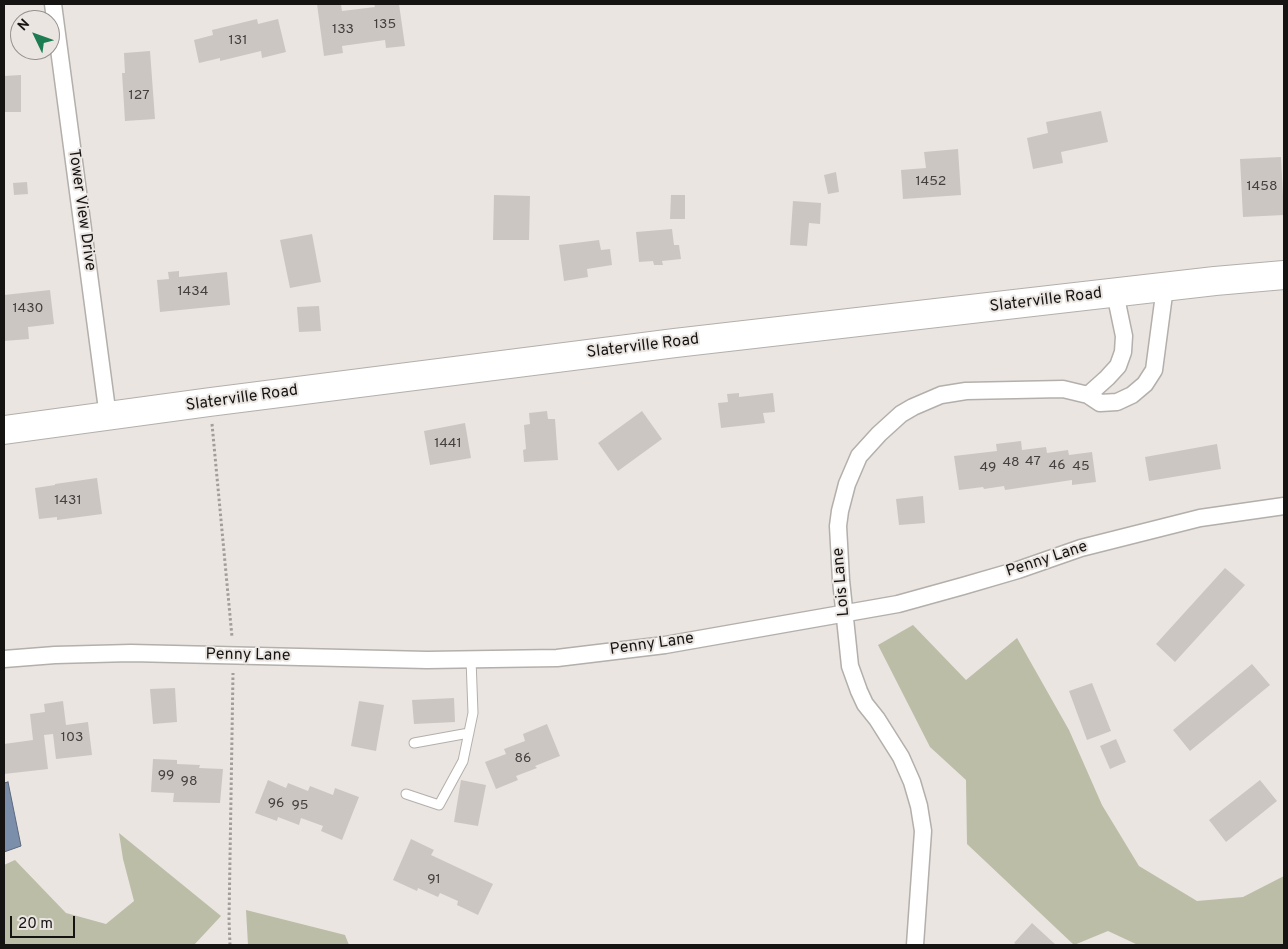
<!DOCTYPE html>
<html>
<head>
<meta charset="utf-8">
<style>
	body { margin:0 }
	#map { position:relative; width:1288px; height:949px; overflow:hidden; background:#eae5e1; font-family:Overpass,sans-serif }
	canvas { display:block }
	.frame { position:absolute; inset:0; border:5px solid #151413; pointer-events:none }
	.north { position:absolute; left:10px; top:10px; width:50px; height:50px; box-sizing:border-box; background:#eae5e1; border:1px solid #95918f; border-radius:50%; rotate:312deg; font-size:14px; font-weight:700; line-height:20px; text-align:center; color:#151413 }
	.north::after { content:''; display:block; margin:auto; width:18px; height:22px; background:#1e7c52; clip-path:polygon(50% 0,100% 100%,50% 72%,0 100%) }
	.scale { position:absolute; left:10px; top:916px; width:65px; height:22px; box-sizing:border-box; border:2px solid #151413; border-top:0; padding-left:6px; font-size:15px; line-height:18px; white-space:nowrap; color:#151413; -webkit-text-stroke:4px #eae5e1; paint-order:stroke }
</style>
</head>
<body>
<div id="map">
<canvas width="1288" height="949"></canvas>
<div class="frame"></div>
<div class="north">N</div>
<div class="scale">20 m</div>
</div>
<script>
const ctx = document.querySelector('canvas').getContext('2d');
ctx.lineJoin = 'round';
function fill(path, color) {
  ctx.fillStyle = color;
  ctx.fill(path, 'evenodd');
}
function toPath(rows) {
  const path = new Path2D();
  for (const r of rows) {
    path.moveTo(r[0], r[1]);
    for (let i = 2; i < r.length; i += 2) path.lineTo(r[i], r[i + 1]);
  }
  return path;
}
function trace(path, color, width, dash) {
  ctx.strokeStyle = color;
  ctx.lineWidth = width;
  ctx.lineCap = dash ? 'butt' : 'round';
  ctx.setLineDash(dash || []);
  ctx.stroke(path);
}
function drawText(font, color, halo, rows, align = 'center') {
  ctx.font = font + ' Overpass,sans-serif';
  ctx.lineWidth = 4;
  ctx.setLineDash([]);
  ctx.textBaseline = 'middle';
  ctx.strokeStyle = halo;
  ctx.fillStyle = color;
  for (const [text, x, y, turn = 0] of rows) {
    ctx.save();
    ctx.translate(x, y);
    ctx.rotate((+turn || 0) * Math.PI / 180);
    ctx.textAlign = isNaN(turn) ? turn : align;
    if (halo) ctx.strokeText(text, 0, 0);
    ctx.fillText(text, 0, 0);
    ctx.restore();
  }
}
const green = toPath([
	[913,625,966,680,1017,638,1069,730,1102,805,1139,866,1197,901,1243,897,1284,876,1284,945,1138,945,1108,931,1074,945,967,844,966,780,930,747,878,645],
	[119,833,221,916,194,945,4,945,4,865,15,860,66,913,106,924,134,901,123,859],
	[246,910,345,935,349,945,248,945]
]);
const water = toPath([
	[8,782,21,846,4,852,4,783,8,782]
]);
const building = toPath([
	[317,4,341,4,342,11,375,7,374,4,399,4,405,46,386,48,385,40,342,46,343,53,324,56],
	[257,19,258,24,278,19,286,52,262,58,261,51,220,61,220,58,199,63,194,40,213,35,212,30],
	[150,51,155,119,125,121,122,73,125,73,124,53],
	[21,75,21,112,4,112,4,76],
	[1101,111,1108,142,1061,152,1063,163,1033,169,1027,138,1048,133,1046,122],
	[958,149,961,195,903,199,901,170,926,168,924,152],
	[1281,157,1284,215,1243,217,1240,159],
	[836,172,839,192,828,194,824,175],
	[27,182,28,194,14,195,13,183],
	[494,195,530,196,529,240,493,240],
	[671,195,685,195,685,219,670,219],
	[793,201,821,203,820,224,809,223,807,246,790,245],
	[672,229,674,245,679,245,681,259,662,261,663,265,654,265,653,261,639,262,636,232],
	[312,234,321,282,290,288,280,240],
	[599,240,601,250,610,249,612,265,587,269,588,277,564,281,559,245],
	[179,271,179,277,227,272,230,305,160,312,157,280,169,279,168,272],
	[50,290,54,324,28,327,29,339,4,341,4,295],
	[319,306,321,331,299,332,297,307],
	[739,393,739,397,773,393,775,412,763,413,765,423,721,428,718,403,728,402,727,394],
	[547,411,548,419,555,419,558,460,524,462,523,450,526,449,524,425,530,424,529,413],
	[642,411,662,439,618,471,598,443],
	[465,423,471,458,430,465,424,431],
	[1021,441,1022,450,1046,447,1047,453,1068,450,1069,455,1092,452,1096,482,1072,485,1072,480,1005,490,1004,486,984,489,983,487,959,490,954,456,997,451,996,444],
	[1217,444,1221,469,1149,481,1145,457],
	[97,478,102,514,57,520,57,517,39,519,35,488,55,485,55,484],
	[923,496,925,523,899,525,896,499],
	[1225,568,1245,585,1175,662,1156,644],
	[1252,664,1270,685,1190,751,1173,730],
	[1092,683,1111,731,1087,740,1069,691],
	[175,688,177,722,153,724,150,689],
	[454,698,455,722,414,724,412,700],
	[63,701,66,725,88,722,92,755,56,759,53,734,44,735,48,769,4,774,4,744,33,740,30,714,45,712,44,704],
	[359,701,384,705,376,751,351,746],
	[547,724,560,756,535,766,537,768,516,776,518,780,496,789,485,762,506,754,504,749,525,741,523,734],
	[1116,739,1126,762,1110,769,1100,746],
	[153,759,177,760,177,764,200,765,199,768,223,769,220,803,173,802,174,793,151,792],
	[268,780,286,788,288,783,308,791,310,786,333,795,335,788,359,797,342,840,321,831,323,826,301,818,299,825,278,817,277,821,255,813],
	[461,780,486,785,478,826,454,822],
	[1260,780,1277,801,1226,842,1209,820],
	[411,839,434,850,431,855,493,884,478,915,457,905,458,901,440,893,438,897,418,888,417,891,393,880],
	[1032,923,1056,945,1017,945,1014,943]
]);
const path = toPath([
	[212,424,232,637],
	[230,945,229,920,233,673]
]);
const service = toPath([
	[414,743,469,733],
	[406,794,439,805,463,761,473,713,471,659]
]);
const minor = toPath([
	[53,4,108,417],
	[1088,395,1107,378,1118,366,1123,352,1124,336,1115,293],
	[4,659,55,655,131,653,427,660,557,658,665,645,898,604,963,586,1018,570,1081,548,1200,518,1284,506],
	[915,945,923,831,919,806,912,782,901,757,877,719,865,704,859,691,850,666,841,580,838,526,840,511,847,484,859,456,879,434,901,414,913,407,941,395,966,391,1063,389,1088,395,1100,403,1117,402,1132,395,1145,384,1154,370,1165,287]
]);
const trunk = toPath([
	[4,430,210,402,675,343,1215,281,1284,275]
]);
const numberNames = [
	["135",385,25],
	["133",343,30],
	["131",238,41],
	["127",139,96],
	["1452",931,182],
	["1458",1262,187],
	["1434",193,292],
	["1430",28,309],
	["1441",448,444],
	["47",1033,462],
	["48",1011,463],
	["46",1057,466],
	["45",1081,467],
	["49",988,468],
	["1431",68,501],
	["103",72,738],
	["86",523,759],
	["99",166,776],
	["98",189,782],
	["96",276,804],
	["95",300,806],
	["91",434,880]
];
const streetNames = [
	["Tower View Drive",81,210,82],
	["Slaterville Road",1046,301,-7],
	["Slaterville Road",643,347,-7],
	["Slaterville Road",242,399,-8],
	["Penny Lane",1047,560,-18],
	["Lois Lane",842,582,-95],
	["Penny Lane",652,645,-8],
	["Penny Lane",248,656,1]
];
fill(green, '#bbbda7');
fill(water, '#7b8eaa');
trace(water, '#5c697d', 1);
fill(building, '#ccc6c3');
trace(service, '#b3afab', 11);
trace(minor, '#b3afab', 19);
trace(trunk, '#b3afab', 30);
trace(path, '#a09d9a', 3, [2.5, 2.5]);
trace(service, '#fff', 9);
trace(minor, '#fff', 16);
trace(trunk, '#fff', 28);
drawText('14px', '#43403f', null, numberNames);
drawText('16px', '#151413', '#eae5e1', streetNames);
</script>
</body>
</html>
